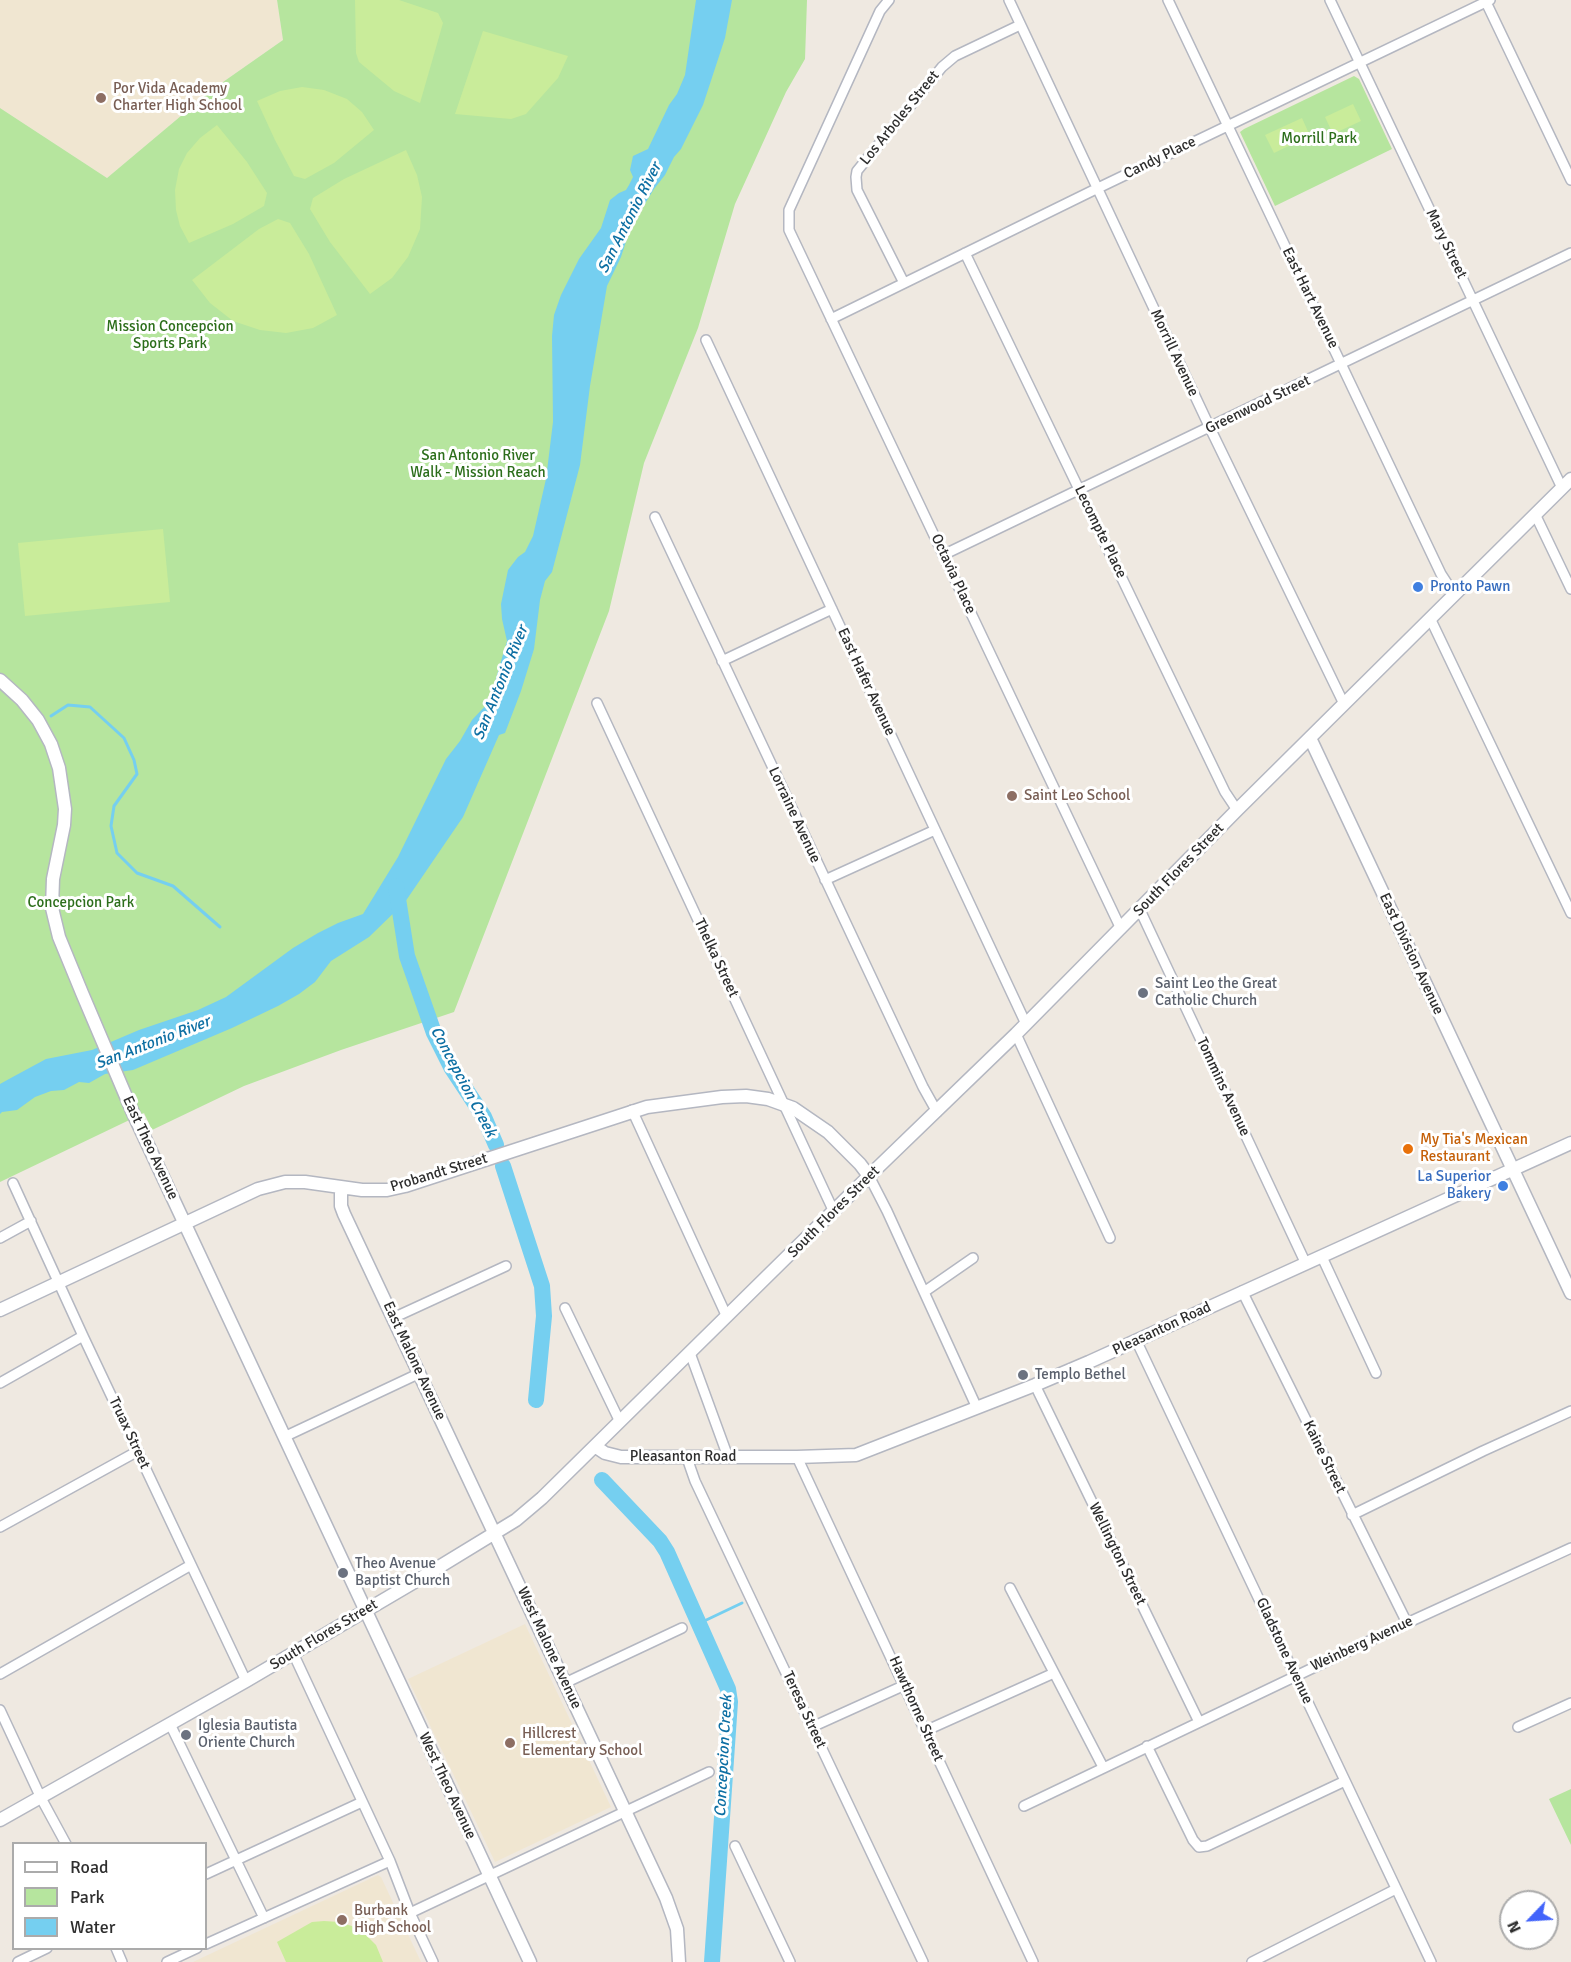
<!DOCTYPE html>
<html>
<head>
<meta charset="utf-8">
<style>
	body { margin:0 }
	#map { position:relative; width:1571px; height:1962px; overflow:hidden; background:#efe9e1; font-family:Signika,sans-serif }
	canvas { display:block }
	.legend { position:absolute; left:12px; top:1842px; width:195px; height:108px; box-sizing:border-box; background:#fff; border:2px solid #ababab; margin:0; padding:8px 10px; list-style:none; font-size:18px; color:#2e2e2e }
	.legend li { display:flex; align-items:center; gap:12px; height:30px }
	.legend b { width:30px; border:2px solid #ababab }
	.north { position:absolute; left:1499px; top:1890px; width:60px; height:60px; box-sizing:border-box; background:#fff; border:2px solid #ababab; border-radius:50%; rotate:245deg; font-size:16px; font-weight:700; line-height:24px; text-align:center; color:#2e2e2e }
	.north::after { content:''; display:block; margin:auto; width:21px; height:27px; background:#4264fb; clip-path:polygon(50% 0,100% 100%,50% 72%,0 100%) }
</style>
</head>
<body>
<div id="map">
<canvas width="1571" height="1962"></canvas>
<ul class="legend">
<li><b style="height:8px;background:#fff"></b>Road</li>
<li><b style="height:16px;background:#b6e59e"></b>Park</li>
<li><b style="height:16px;background:#75cff0"></b>Water</li>
</ul>
<div class="north">N</div>
</div>
<script>
const ctx = document.querySelector('canvas').getContext('2d');
ctx.lineJoin = 'round';
function fill(path, color) {
  ctx.fillStyle = color;
  ctx.fill(path, 'evenodd');
}
function toPath(rows) {
  const path = new Path2D();
  for (const r of rows) {
    path.moveTo(r[0], r[1]);
    for (let i = 2; i < r.length; i += 2) path.lineTo(r[i], r[i + 1]);
  }
  return path;
}
function trace(path, color, width, dash) {
  ctx.strokeStyle = color;
  ctx.lineWidth = width;
  ctx.lineCap = dash ? 'butt' : 'round';
  ctx.setLineDash(dash || []);
  ctx.stroke(path);
}
function drawText(font, color, halo, rows, align = 'center') {
  ctx.font = font + ' Signika,sans-serif';
  ctx.lineWidth = 6;
  ctx.setLineDash([]);
  ctx.textBaseline = 'middle';
  ctx.strokeStyle = halo;
  ctx.fillStyle = color;
  for (const [text, x, y, turn = 0] of rows) {
    ctx.save();
    ctx.translate(x, y);
    ctx.rotate((+turn || 0) * Math.PI / 180);
    ctx.textAlign = isNaN(turn) ? turn : align;
    if (halo) ctx.strokeText(text, 0, 0);
    ctx.fillText(text, 0, 0);
    ctx.restore();
  }
}
const education = toPath([
	[0,0,277,0,283,40,213,89,107,178,0,108],
	[525,1624,611,1807,495,1862,408,1679],
	[378,1875,381,1877,421,1962,193,1962]
]);
const green = toPath([
	[277,0,807,0,805,59,786,92,735,204,698,328,644,463,609,611,454,1012,341,1050,244,1086,152,1130,144,1113,0,1182,0,108,107,178,213,89,283,40],
	[1354,76,1359,79,1392,149,1275,206,1240,132,1244,129],
	[1571,1789,1571,1845,1549,1799]
]);
const pitch = toPath([
	[355,0,399,0,438,13,443,23,420,103,394,91,359,62,356,53],
	[483,31,568,56,558,78,526,114,511,119,455,114],
	[302,87,324,90,347,99,362,112,374,130,334,163,305,179,294,176,275,140,257,101,280,91],
	[1353,104,1361,121,1333,134,1325,117],
	[1302,118,1310,136,1274,153,1265,135],
	[217,125,247,162,267,193,264,206,233,224,189,243,180,226,176,210,175,190,179,169,187,153,200,138],
	[406,150,417,175,422,197,420,229,408,257,392,278,370,294,330,242,310,209,313,198,344,179],
	[278,219,290,223,309,254,337,315,313,328,286,333,260,330,233,321,210,303,192,280,259,229],
	[163,529,170,602,25,616,18,543],
	[324,1921,339,1922,355,1927,364,1933,376,1945,383,1962,286,1962,277,1942,312,1922]
]);
const water = toPath([
	[696,0,732,0,725,38,703,105,681,149,674,157,665,175,654,189,631,226,621,257,607,286,590,386,580,465,552,572,545,581,540,600,534,649,521,691,505,733,499,735,463,817,405,902,369,937,331,961,315,982,299,994,278,1006,232,1028,133,1070,105,1074,89,1083,79,1082,64,1090,51,1091,35,1097,17,1110,2,1112,0,1114,0,1084,9,1079,46,1059,92,1050,139,1030,198,1010,226,997,293,948,318,933,338,923,363,914,398,857,446,759,460,741,472,720,489,702,507,641,502,619,501,604,508,570,518,557,525,552,533,536,546,479,553,422,552,336,554,315,561,295,579,259,601,228,610,200,619,193,626,190,629,185,633,177,630,170,633,156,648,149,669,105,677,94,685,75]
]);
const stream = toPath([
	[51,716,68,705,90,707,124,738,134,760,137,774,114,806,111,826,117,853,137,873,173,886,220,927],
	[700,1623,742,1603]
]);
const river = toPath([
	[396,886,407,956,434,1033,451,1067,484,1117,496,1145],
	[503,1166,542,1286,544,1316,536,1400],
	[602,1480,660,1541,667,1552,728,1689,730,1702,712,1962]
]);
const street = toPath([
	[889,0,880,11,789,210,789,230,1121,929],
	[1009,0,1210,428,1344,704],
	[1168,0,1441,574,1454,594],
	[1330,0,1562,488],
	[1485,0,1571,180],
	[965,253,1225,792,1237,810],
	[904,283,857,190,856,177,857,171,942,67,955,56,1020,25],
	[831,319,1096,189,1490,0],
	[706,340,1026,1024],
	[1535,514,1571,589],
	[655,517,923,1087,937,1112],
	[943,555,1571,253],
	[1430,618,1571,913],
	[722,661,832,609],
	[597,703,834,1212],
	[825,880,935,830],
	[1140,910,1306,1264],
	[1016,1034,1110,1238],
	[632,1110,727,1317],
	[869,1176,887,1211,977,1408],
	[13,1183,83,1336,246,1681],
	[0,1238,31,1221],
	[1322,1257,1376,1373],
	[1242,1291,1407,1623],
	[924,1292,973,1258],
	[565,1308,620,1422],
	[393,1318,506,1266],
	[1136,1340,1431,1962],
	[690,1353,728,1457],
	[0,1383,83,1336],
	[1035,1385,1199,1722],
	[284,1437,420,1373],
	[797,1457,1033,1962],
	[687,1458,695,1481,923,1962],
	[1352,1515,1483,1451,1571,1411],
	[0,1527,138,1451],
	[1010,1588,1103,1767],
	[293,1653,390,1861,410,1913,433,1962],
	[0,1674,191,1565],
	[565,1683,682,1628],
	[0,1710,41,1798,66,1844],
	[170,1724,264,1918],
	[812,1727,905,1685],
	[1518,1727,1571,1703],
	[925,1731,1054,1673],
	[1147,1746,1193,1840,1199,1847,1207,1846,1345,1781],
	[1024,1806,1407,1623,1571,1548],
	[735,1846,790,1962],
	[206,1874,362,1802],
	[410,1913,709,1772],
	[206,1944,390,1861],
	[116,1948,122,1962],
	[18,1962,47,1948],
	[167,1962,197,1948],
	[1252,1962,1396,1889]
]);
const secondary = toPath([
	[0,680,22,700,38,720,51,744,59,768,65,809,64,825,53,879,52,908,59,937,82,993,133,1113,530,1962],
	[1310,738,1571,1293],
	[341,1187,341,1206,344,1214,666,1898,677,1929,679,1962],
	[0,1310,258,1189,285,1182,305,1182,362,1190,387,1190,405,1186,647,1107,722,1097,746,1096,768,1099,793,1108,828,1132,860,1164,869,1176],
	[596,1447,605,1453,621,1457,797,1457,856,1455,1035,1385,1089,1362,1571,1143],
	[0,1820,246,1681,421,1578,516,1520,542,1498,869,1176,1016,1034,1237,810,1571,479]
]);
const markers = [
	[101,98,6,"#8d6e63"],
	[1418,587,6,"#3f7fe0"],
	[1012,796,6,"#8d6e63"],
	[1143,993,6,"#6b7280"],
	[1408,1149,6,"#e8710a"],
	[1503,1186,6,"#3f7fe0"],
	[1023,1375,6,"#6b7280"],
	[343,1573,6,"#6b7280"],
	[186,1735,6,"#6b7280"],
	[510,1743,6,"#8d6e63"],
	[342,1920,6,"#8d6e63"]
];
const educationNames = [
	["Por Vida Academy",113,89],
	["Charter High School",113,106],
	["Saint Leo School",1024,796],
	["Hillcrest",522,1734],
	["Elementary School",522,1751],
	["Burbank",354,1911],
	["High School",354,1928]
];
const streetNames = [
	["Los Arboles Street",900,118,-51],
	["Candy Place",1160,158,-26],
	["Mary Street",1446,244,64],
	["East Hart Avenue",1310,298,64],
	["Morrill Avenue",1174,353,65],
	["Greenwood Street",1258,405,-26],
	["Lecompte Place",1100,532,64],
	["Octavia Place",953,574,65],
	["East Hafer Avenue",866,682,65],
	["Lorraine Avenue",794,815,65],
	["South Flores Street",1179,870,-46],
	["East Division Avenue",1411,954,65],
	["Thelka Street",716,958,65],
	["Tommins Avenue",1223,1087,65],
	["East Theo Avenue",150,1148,65],
	["Probandt Street",439,1173,-17],
	["South Flores Street",834,1212,-45],
	["Pleasanton Road",1162,1329,-25],
	["East Malone Avenue",414,1361,65],
	["Truax Street",129,1433,65],
	["Pleasanton Road",683,1457],
	["Kaine Street",1324,1457,64],
	["Wellington Street",1117,1554,64],
	["South Flores Street",324,1635,-31],
	["Weinberg Avenue",1362,1644,-25],
	["West Malone Avenue",549,1648,65],
	["Gladstone Avenue",1284,1651,65],
	["Hawthorne Street",916,1709,66],
	["Teresa Street",804,1710,65],
	["West Theo Avenue",447,1786,65]
];
const parkNames = [
	["Morrill Park",1319,139],
	["Mission Concepcion",170,327],
	["Sports Park",170,344],
	["San Antonio River",478,456],
	["Walk - Mission Reach",478,473],
	["Concepcion Park",81,903]
];
const shopNames = [
	["Pronto Pawn",1430,587],
	["La Superior",1491,1177,"right"],
	["Bakery",1491,1194,"right"]
];
const worshipNames = [
	["Saint Leo the Great",1155,984],
	["Catholic Church",1155,1001],
	["Templo Bethel",1035,1375],
	["Theo Avenue",355,1564],
	["Baptist Church",355,1581],
	["Iglesia Bautista",198,1726],
	["Oriente Church",198,1743]
];
const foodNames = [
	["My Tia's Mexican",1420,1140],
	["Restaurant",1420,1157]
];
const waterNames = [
	["San Antonio River",630,218,-63],
	["San Antonio River",501,683,-68],
	["San Antonio River",153,1043,-21],
	["Concepcion Creek",463,1082,62],
	["Concepcion Creek",724,1756,-87]
];
fill(education, '#f0e6d1');
fill(green, '#b6e59e');
fill(pitch, '#c9ec9a');
fill(water, '#75cff0');
trace(stream, '#75cff0', 3);
trace(river, '#75cff0', 16);
trace(street, '#b4b7c1', 12);
trace(secondary, '#b4b7c1', 15);
trace(street, '#fff', 9);
trace(secondary, '#fff', 12);
for (const [x, y, r, color] of markers) {
  const dot = new Path2D();
  dot.arc(x, y, r, 0, 2 * Math.PI);
  ctx.fillStyle = color;
  ctx.fill(dot);
  trace(dot, '#fff', 2);
}
drawText('15px', '#785e54', '#fff', educationNames, 'left');
drawText('15px', '#2e2e2e', '#fff', streetNames);
drawText('15px', '#2c6e1b', '#fff', parkNames);
drawText('15px', '#366cbe', '#fff', shopNames, 'left');
drawText('15px', '#5b616d', '#fff', worshipNames, 'left');
drawText('15px', '#c56008', '#fff', foodNames, 'left');
drawText('italic 16px', '#0d6fa3', '#fff', waterNames);
</script>
</body>
</html>
